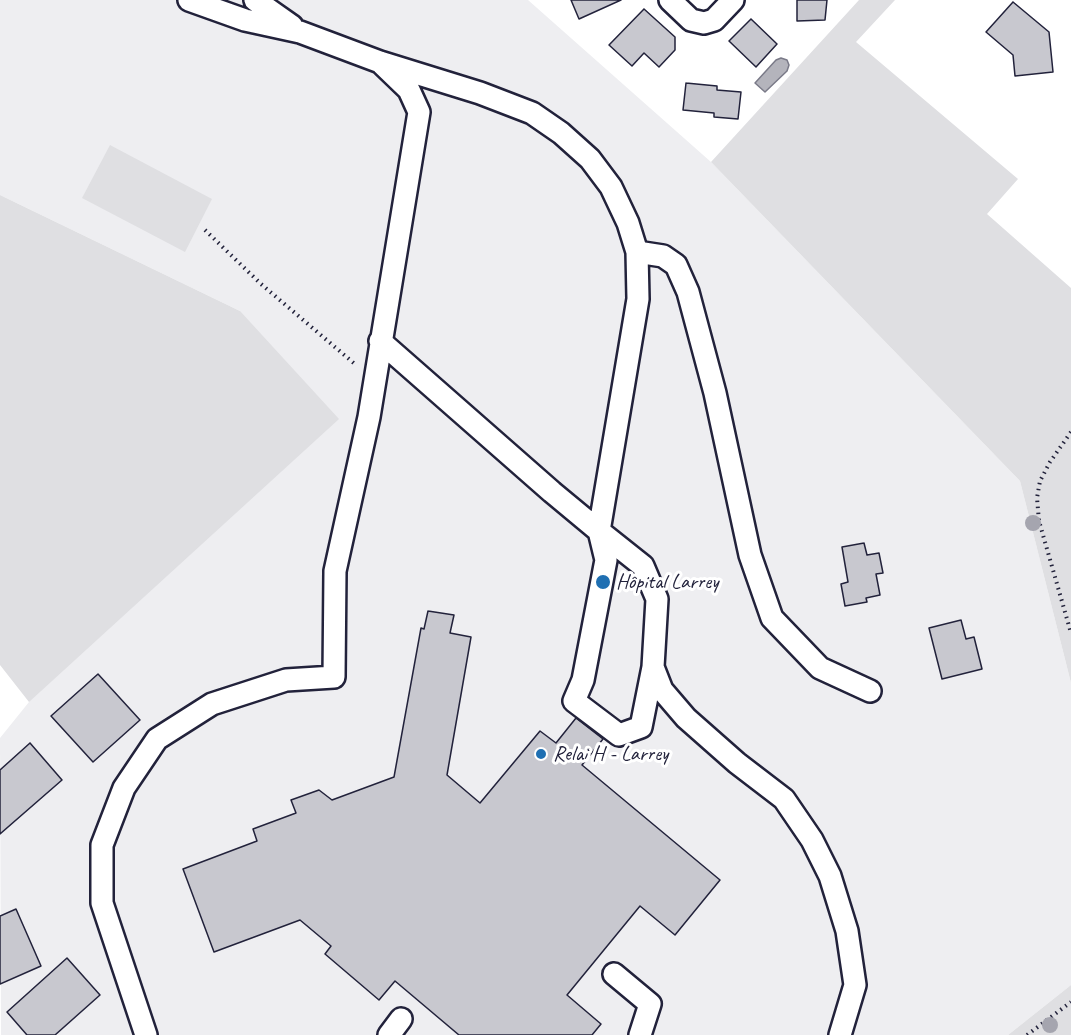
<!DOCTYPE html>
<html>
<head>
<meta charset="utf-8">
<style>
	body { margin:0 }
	canvas { display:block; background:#fff }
</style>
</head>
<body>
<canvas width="1071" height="1035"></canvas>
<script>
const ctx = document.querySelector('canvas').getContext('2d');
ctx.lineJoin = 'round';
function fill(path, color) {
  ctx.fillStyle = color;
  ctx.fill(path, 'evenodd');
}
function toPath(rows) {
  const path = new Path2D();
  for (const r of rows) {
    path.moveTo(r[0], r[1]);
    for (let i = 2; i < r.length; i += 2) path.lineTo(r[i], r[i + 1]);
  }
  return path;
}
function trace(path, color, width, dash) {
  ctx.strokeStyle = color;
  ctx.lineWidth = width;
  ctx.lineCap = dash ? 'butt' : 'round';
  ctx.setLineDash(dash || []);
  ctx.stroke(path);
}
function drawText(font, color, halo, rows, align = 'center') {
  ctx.font = font + ' Caveat,sans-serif';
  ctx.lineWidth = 6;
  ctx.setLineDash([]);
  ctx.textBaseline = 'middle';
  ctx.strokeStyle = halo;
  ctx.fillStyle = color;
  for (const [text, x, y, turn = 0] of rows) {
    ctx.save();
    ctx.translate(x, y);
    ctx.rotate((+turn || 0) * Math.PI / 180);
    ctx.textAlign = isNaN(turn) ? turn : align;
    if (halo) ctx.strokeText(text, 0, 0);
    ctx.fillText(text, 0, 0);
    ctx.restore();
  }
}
const built = toPath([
	[0,0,528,0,711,162,1020,481,1071,683,1071,985,1008,1035,1,1035,0,738,29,702,240,311,0,195]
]);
const green = toPath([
	[859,0,895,0,856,42,1018,179,987,214,1071,288,1071,683,1020,481,711,162],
	[110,145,212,199,185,252,82,198],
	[0,195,240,311,339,419,29,702,0,665],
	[1071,985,1071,1035,1008,1035]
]);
const water = toPath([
	[781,58,787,60,789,65,787,71,765,92,755,83,776,60,781,58]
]);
const building = toPath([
	[571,0,621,0,579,19,571,0],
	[797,0,827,0,825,20,797,21,797,0],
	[1013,2,1049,32,1053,72,1015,76,1013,55,986,32,1013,2],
	[644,9,675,37,675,50,659,67,644,53,632,66,609,45,644,9],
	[751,19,777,44,756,67,729,41,751,19],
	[686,83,717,86,717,90,741,92,738,119,714,117,714,113,683,110,686,83],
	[864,543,867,555,879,553,883,573,876,574,880,595,866,598,867,602,845,606,841,584,848,582,842,547,864,543],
	[428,611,454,615,450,633,471,637,447,775,480,803,540,731,556,743,576,718,603,739,582,765,720,880,675,935,640,906,567,995,601,1024,592,1035,459,1035,395,981,379,1000,325,954,331,946,300,920,214,952,183,869,257,841,253,829,296,813,291,800,319,790,332,800,394,777,421,628,424,629,428,611],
	[961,620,966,639,974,637,982,669,942,679,929,628,961,620],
	[98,674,140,720,93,762,51,716,98,674],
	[30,743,62,780,0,834,0,770,30,743],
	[16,909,41,966,0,984,0,916,16,909],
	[67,958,100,995,55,1035,27,1035,7,1012,67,958]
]);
const path = toPath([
	[205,230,261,284,356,365],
	[1071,432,1050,462,1040,481,1037,498,1039,521,1071,633],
	[1027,1035,1071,1002]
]);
const minor = toPath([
	[189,0,245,20,300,32,380,62,480,93,532,113,561,133,590,159,611,187,628,223,637,252,638,299,599,531,606,560,583,680,574,701,619,735,641,727,653,667,657,599,643,566,599,531,552,492,380,341],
	[255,0,292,26],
	[670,0,691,20,704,23,714,20,733,0],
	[637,252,663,256,676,265,688,292,715,393,750,555,772,618,820,668,870,691],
	[653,667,662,690,686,718,737,763,784,799,812,840,830,876,847,931,855,985,840,1035],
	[614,974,650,1004,640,1035],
	[146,1035,102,903,102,845,124,788,157,739,212,704,286,680,334,677,335,571,369,417,419,112,409,90,382,64],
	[389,1035,401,1019]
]);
const trees = [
	[1033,523],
	[1050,1025]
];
const markers = [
	[603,582,8,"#1f6fb2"],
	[541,754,6,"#1f6fb2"]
];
const poiNames = [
	["Hôpital Larrey",616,582],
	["Relai H - Larrey",553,754]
];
fill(built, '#eeeef1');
fill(green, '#dfdfe2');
fill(water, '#b4b4bc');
trace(water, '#7a7a88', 1.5);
fill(building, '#c8c8cf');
trace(building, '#22223b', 1.5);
trace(minor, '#22223b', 26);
trace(path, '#22223b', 4, [1.5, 4.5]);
trace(minor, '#fff', 21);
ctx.fillStyle = '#a5a5af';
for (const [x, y] of trees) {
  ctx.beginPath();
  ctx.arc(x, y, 8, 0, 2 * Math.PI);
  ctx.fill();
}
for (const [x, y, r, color] of markers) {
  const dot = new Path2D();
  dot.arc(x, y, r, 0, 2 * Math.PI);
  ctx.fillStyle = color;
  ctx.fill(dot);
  trace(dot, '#fff', 2);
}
drawText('21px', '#22223b', '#fff', poiNames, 'left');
</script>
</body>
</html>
